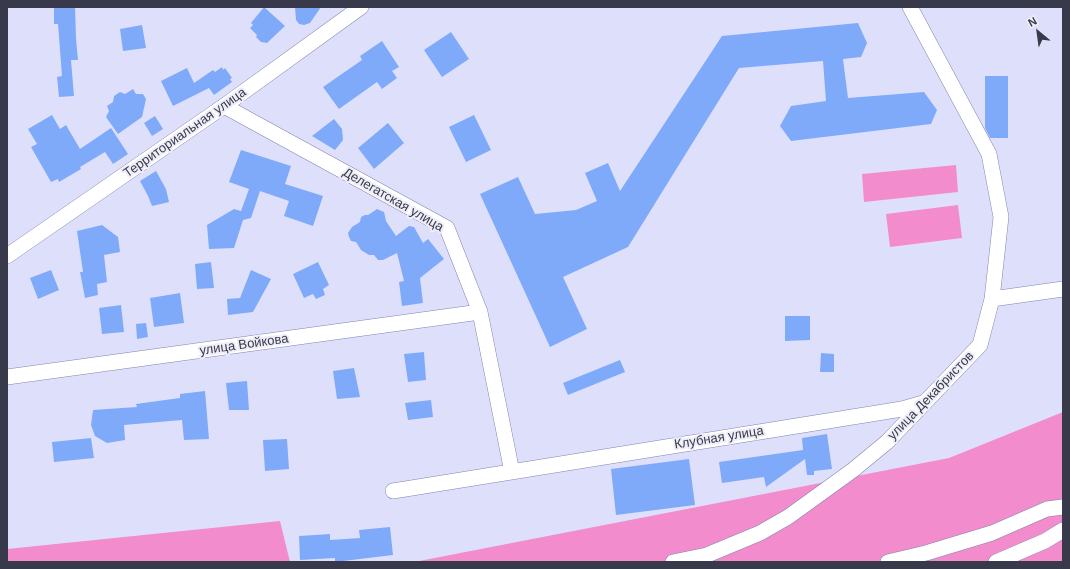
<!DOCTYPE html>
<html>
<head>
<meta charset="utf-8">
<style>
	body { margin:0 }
	#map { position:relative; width:1070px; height:569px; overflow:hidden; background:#dee0fb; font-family:Helvetica,sans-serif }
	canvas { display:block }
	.frame { position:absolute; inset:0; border:8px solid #38394a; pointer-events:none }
	.north { position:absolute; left:1018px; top:12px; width:40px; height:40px; -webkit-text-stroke:3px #eeeef8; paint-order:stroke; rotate:331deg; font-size:11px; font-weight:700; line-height:16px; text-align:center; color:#38394a }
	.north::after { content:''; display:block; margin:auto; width:14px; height:18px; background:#38394a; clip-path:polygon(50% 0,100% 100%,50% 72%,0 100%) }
</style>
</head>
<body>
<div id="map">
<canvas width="1070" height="569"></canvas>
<div class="frame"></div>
<div class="north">N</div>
</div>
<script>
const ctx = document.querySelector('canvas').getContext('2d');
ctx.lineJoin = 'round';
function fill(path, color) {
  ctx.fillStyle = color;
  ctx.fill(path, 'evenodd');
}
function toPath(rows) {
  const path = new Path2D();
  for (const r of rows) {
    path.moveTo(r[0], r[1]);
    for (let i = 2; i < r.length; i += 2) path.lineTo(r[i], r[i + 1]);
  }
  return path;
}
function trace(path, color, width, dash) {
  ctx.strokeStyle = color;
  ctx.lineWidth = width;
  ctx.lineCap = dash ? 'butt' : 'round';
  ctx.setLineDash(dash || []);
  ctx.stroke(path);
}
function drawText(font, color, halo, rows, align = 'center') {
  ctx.font = font + ' Helvetica,sans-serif';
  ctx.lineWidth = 4;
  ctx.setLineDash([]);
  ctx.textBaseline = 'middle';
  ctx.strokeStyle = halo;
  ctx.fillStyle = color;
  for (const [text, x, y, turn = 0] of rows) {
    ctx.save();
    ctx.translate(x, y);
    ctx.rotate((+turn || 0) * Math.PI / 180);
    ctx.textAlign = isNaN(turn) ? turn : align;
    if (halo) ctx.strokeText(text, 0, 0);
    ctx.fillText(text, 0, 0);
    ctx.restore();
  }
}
const green = toPath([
	[956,165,958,192,864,202,862,174],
	[958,205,962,238,890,247,886,214],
	[1063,412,1063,562,414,562,949,458],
	[280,521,290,562,7,562,7,549]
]);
const building = toPath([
	[54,7,75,7,76,39,78,60,71,60,74,96,59,97,57,77,62,76,58,24,54,24],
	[264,7,285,26,267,43,261,42,256,37,257,35,250,28,253,25,251,23],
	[295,7,321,7,310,23,304,25,299,24,296,20],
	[858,23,867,43,861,57,843,59,848,98,924,92,937,110,931,124,791,141,780,126,791,106,826,101,823,61,739,68,628,247,563,277,587,329,550,347,480,194,518,177,535,214,576,210,597,201,585,173,608,163,620,191,722,36],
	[142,25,146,48,123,51,120,29],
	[451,32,469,59,442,77,424,50],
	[382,41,399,67,392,71,397,78,382,89,377,82,339,109,323,87,362,60,360,56],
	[222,67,223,70,225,68,232,78,230,79,232,82,214,95,209,88,173,106,161,81,187,68,194,83,213,70,215,72],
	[985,76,1008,76,1008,138,990,138,985,128],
	[133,89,136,94,143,94,146,99,142,117,118,134,106,117,109,111,107,106,113,102,114,96,120,92,125,94],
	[52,115,60,129,66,125,80,149,111,128,128,154,113,164,105,152,80,167,81,169,59,182,58,179,51,182,31,147,37,144,28,129],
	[474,115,491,150,466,162,449,127],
	[155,116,163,129,152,136,144,123],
	[334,119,342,129,343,140,335,150,312,136],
	[388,123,404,143,374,169,358,148],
	[241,150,291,166,285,184,323,196,313,226,284,216,289,201,260,191,251,218,243,220,234,248,209,249,207,225,234,209,241,211,249,189,229,182],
	[156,171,166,189,169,202,152,206,148,196,140,181],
	[377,209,384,212,386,221,396,236,409,226,414,227,423,243,428,239,444,259,420,278,423,303,402,306,399,282,404,281,397,253,383,260,378,260,374,255,369,255,361,250,356,242,351,241,349,237,348,233,352,227,360,222,361,217,365,215,368,215],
	[102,225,118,237,120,252,104,255,107,282,97,284,98,295,85,298,80,272,83,272,77,231],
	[211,262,214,288,197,289,195,264],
	[318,262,329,285,323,289,325,295,316,299,313,294,304,298,293,274],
	[51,270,59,290,38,299,30,278],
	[251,270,271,279,253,312,228,315,227,299,240,298],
	[180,293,184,323,154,327,150,298],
	[121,305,124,332,102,334,99,308],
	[785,316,810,316,810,340,785,341],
	[146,323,148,337,137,339,136,324],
	[424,352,426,380,408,382,404,354],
	[821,353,834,354,834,372,820,372],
	[620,360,625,372,568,395,563,383],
	[354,368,360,397,337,399,333,371],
	[247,381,249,410,229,410,226,383],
	[205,391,209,439,184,440,182,420,124,425,125,440,107,443,95,436,91,425,93,410,137,407,136,404,180,398,180,394],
	[431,400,433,417,408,420,405,403],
	[827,434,832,469,814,471,814,475,807,475,805,459,766,487,764,477,722,483,719,462,803,450,802,438],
	[91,438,94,458,54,462,52,442],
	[287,439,289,469,265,471,263,440],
	[689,459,695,505,616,515,611,469],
	[390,527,393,555,335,562,335,558,300,560,299,536,330,534,330,540,360,538,359,530]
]);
const minor = toPath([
	[224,106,447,228,480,312,512,472],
	[7,256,224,106,361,7],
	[992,299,1063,289],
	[7,377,480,312],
	[393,491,902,409,923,403],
	[673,562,707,555,760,533,788,517,853,470,887,442,980,345,992,299,1001,217,989,154,910,7],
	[888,562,926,553,992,533,1047,509,1063,507],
	[996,562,1045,541,1063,530]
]);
const streetNames = [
	["Территориальная улица",185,133,-35],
	["Делегатская улица",393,200,30],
	["улица Войкова",244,345,-8],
	["улица Декабристов",931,396,-46],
	["Клубная улица",719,438,-9]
];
fill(green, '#f28ccd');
fill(building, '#7faaf9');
trace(minor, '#8184ac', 16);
trace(minor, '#fff', 15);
drawText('13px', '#38394a', '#eeeef8', streetNames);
</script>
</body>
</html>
